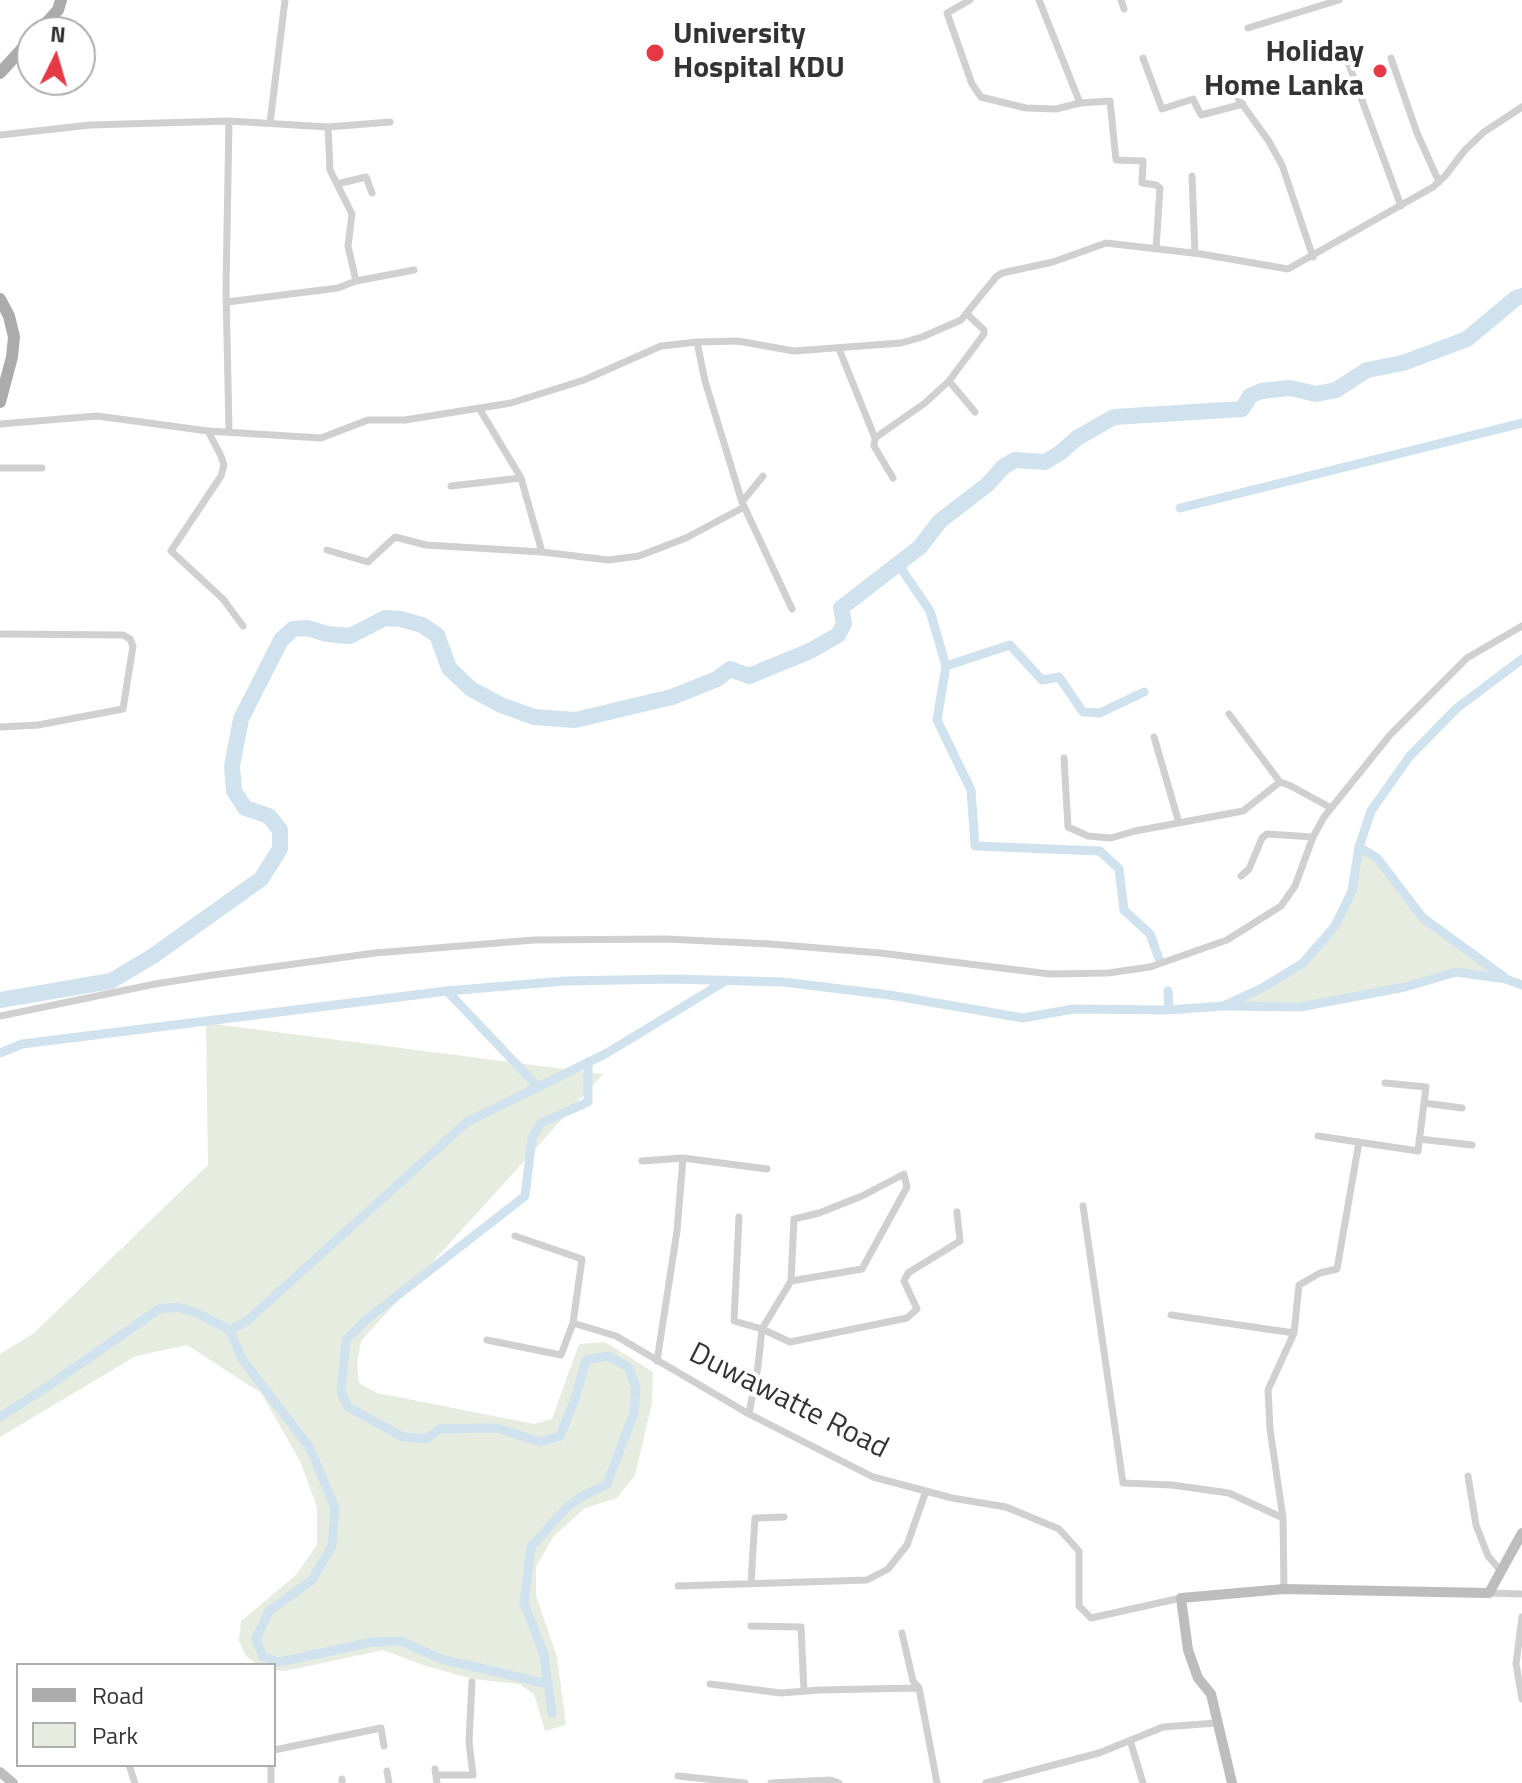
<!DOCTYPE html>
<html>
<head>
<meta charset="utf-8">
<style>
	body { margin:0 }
	#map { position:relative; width:1522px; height:1783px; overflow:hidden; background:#fff; font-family:"Titillium Web",sans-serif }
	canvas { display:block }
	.legend { position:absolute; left:16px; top:1663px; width:260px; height:104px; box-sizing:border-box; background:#fff; border:2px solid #adadad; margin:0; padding:10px 14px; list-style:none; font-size:24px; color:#333 }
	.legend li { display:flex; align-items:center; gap:16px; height:40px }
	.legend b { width:40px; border:2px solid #adadad }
	.north { position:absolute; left:16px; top:16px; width:80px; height:80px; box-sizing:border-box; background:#fff; border:2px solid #adadad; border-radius:50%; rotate:5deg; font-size:22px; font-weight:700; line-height:32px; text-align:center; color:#333 }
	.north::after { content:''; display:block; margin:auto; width:28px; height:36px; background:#e63946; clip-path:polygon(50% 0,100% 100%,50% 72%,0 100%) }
</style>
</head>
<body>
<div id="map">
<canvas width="1522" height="1783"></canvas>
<ul class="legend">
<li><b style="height:10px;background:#ababab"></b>Road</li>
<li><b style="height:22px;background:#e6ecdf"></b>Park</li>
</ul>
<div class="north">N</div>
</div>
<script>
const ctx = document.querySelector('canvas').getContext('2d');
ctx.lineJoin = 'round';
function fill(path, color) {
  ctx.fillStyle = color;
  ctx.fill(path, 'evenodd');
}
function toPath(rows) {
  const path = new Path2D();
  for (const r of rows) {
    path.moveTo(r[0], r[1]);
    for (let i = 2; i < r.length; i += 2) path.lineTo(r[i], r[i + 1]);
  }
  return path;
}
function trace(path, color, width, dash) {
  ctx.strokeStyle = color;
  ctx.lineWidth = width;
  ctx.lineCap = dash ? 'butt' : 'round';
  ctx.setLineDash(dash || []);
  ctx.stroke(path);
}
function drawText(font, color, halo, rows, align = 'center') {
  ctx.font = font + ' "Titillium Web",sans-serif';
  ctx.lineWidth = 8;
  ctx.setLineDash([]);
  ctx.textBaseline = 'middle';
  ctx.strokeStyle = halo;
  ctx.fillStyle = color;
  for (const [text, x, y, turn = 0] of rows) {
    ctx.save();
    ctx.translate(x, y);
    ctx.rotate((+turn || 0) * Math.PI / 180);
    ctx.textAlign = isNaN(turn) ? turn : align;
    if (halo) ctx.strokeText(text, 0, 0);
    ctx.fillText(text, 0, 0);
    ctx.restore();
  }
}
const green = toPath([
	[1361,851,1376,862,1421,920,1492,973,1458,969,1382,988,1300,1004,1240,1003,1306,965,1337,928,1354,893],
	[206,1023,603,1074,361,1341,357,1364,359,1383,377,1393,534,1424,552,1419,579,1344,605,1342,653,1372,652,1403,635,1475,617,1498,585,1508,553,1537,536,1567,536,1596,557,1657,566,1725,545,1731,534,1694,519,1684,473,1679,426,1666,383,1650,285,1671,274,1670,274,1665,258,1665,246,1656,239,1641,241,1621,296,1575,317,1545,317,1507,300,1461,261,1393,187,1345,136,1356,0,1437,0,1354,34,1333,208,1165]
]);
const canal = toPath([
	[1180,508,1522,423],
	[898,564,930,611,946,666,937,720,971,790,975,846,1100,851,1119,869,1124,910,1150,934,1159,959],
	[946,666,1010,645,1042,680,1059,677,1083,712,1100,713,1144,692],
	[1359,847,1377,858,1423,918,1504,977],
	[447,991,538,1087],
	[1168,991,1169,1010],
	[1227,1006,1300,1007,1405,987,1456,972,1506,979,1522,985],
	[0,1053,22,1044,447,991,565,981,673,979,783,982,890,995,1023,1018,1073,1009,1169,1010,1223,1006,1262,988,1303,963,1335,926,1352,891,1359,847,1371,811,1409,757,1457,708,1522,659],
	[230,1330,242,1359,310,1448,335,1508,332,1546,312,1580,269,1611,256,1639,263,1657,280,1662,372,1642,401,1641,441,1659,548,1684],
	[0,1417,47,1387,159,1309,178,1307,197,1313,230,1330,247,1321,467,1122,607,1053,727,980],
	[552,1713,544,1655,524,1603,531,1547,567,1507,581,1497,607,1484,634,1413,636,1387,628,1367,609,1356,586,1360,575,1399,560,1436,541,1442,496,1428,439,1429,426,1439,403,1437,348,1407,341,1392,346,1340,366,1320,525,1196,532,1138,541,1123,588,1102,588,1062]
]);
const river = toPath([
	[0,1000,111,981,153,956,261,879,280,849,280,830,269,816,245,808,234,791,232,766,241,719,281,640,293,629,307,628,327,634,350,636,385,618,400,619,422,625,437,635,449,668,471,689,501,705,534,717,575,720,672,697,717,679,730,669,749,676,810,651,838,635,844,624,841,608,920,547,940,521,988,484,1003,467,1015,460,1045,462,1060,453,1077,438,1114,417,1242,409,1250,396,1261,391,1290,388,1316,394,1336,390,1367,370,1403,363,1467,339,1516,298,1522,296]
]);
const street = toPath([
	[970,0,947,13,972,84,981,97,1026,108,1056,109,1080,103,1110,101,1116,160,1143,161,1142,183,1156,185,1160,188,1156,249],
	[1039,0,1080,103],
	[1121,0,1124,9],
	[1248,28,1339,0],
	[1345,54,1401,206],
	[1143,58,1162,109,1193,99,1201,115,1243,104],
	[1391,58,1417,133,1439,182],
	[1237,97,1268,140,1282,165,1313,257],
	[270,123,285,0],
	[328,127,330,170,352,214,348,246,356,281],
	[0,135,90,125,229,121,328,127,390,122],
	[1192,176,1195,253],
	[337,184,366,177,372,193],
	[227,302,338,288,356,281,414,270],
	[697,342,705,381,742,502,792,609],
	[839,349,875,438,925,403,949,381,984,334,984,330,968,315],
	[949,381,975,412],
	[0,424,97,416,208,431,321,438,368,420,405,420,511,403,584,380,661,346,697,342,738,341,794,351,901,343,922,337,961,320,996,277,1002,273,1053,262,1106,243,1201,254,1288,269,1433,187,1445,176,1465,150,1484,132,1522,107],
	[208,431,221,456,224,465,221,476,171,551,223,599,243,626],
	[229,432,226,288,229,121],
	[875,438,874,446,893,478],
	[0,468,42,468],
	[451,486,521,478],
	[742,502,763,476],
	[327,550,368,562,395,537,426,545,542,552,521,478,479,408],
	[542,552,608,560,639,556,686,538,744,507],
	[0,634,123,635,130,639,133,646,123,709,38,725,0,727],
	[1229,714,1280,782,1291,786,1331,808],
	[1154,737,1179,823],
	[1064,758,1068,827,1088,836,1111,838,1135,831,1243,811,1280,782],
	[1241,876,1249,869,1262,838,1267,834,1313,837],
	[0,1016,155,984,206,976,375,953,534,940,666,939,770,944,880,953,1050,974,1108,973,1150,967,1227,940,1281,906,1295,886,1313,837,1324,817,1390,735,1467,658,1522,626],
	[1424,1103,1462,1108],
	[1318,1136,1418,1151,1426,1087,1385,1083],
	[1419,1139,1472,1145],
	[642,1161,683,1158],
	[1083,1206,1123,1483,1172,1485,1229,1493,1283,1518],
	[739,1217,734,1321,762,1329,790,1342,907,1318,917,1309,904,1281,908,1273,960,1241,957,1212],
	[1171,1315,1294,1333],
	[573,1323,616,1336,749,1414,873,1477,952,1498,1006,1507,1059,1529,1079,1551,1079,1606,1091,1618,1181,1598],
	[487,1340,561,1355,573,1323,582,1259,515,1236],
	[657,1361,677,1231,683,1158,767,1169],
	[749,1414,758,1366,762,1329,791,1281,862,1269,907,1187,904,1174,862,1196,819,1213,794,1219,791,1281],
	[1468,1476,1476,1525,1488,1556,1501,1571],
	[751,1584,755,1518,784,1517],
	[678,1586,867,1580,888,1569,907,1545,926,1491],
	[1284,1589,1283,1518,1270,1429,1268,1390,1294,1333,1299,1285,1320,1273,1337,1269,1359,1142],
	[1489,1593,1522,1594],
	[1522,1617,1516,1664,1522,1699],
	[751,1626,801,1627,804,1691],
	[902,1633,913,1681,919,1688,937,1783],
	[710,1684,781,1693,819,1690,919,1688],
	[1130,1740,1143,1783],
	[274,1750,381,1728,384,1746],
	[129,1765,135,1783],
	[435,1769,437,1783],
	[387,1771,389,1783],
	[436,1775,473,1775,469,1742,472,1682],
	[678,1776,745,1783],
	[342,1779,342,1783],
	[271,1783,271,1765],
	[771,1783,830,1780,839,1783],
	[986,1783,1099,1753,1163,1727,1216,1723]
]);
const secondary = toPath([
	[0,1772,13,1783],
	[1232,1783,1211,1694,1198,1678,1188,1650,1181,1598,1284,1589,1489,1593,1522,1533]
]);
const primary = toPath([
	[38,32,58,10,61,0],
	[0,73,32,38],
	[0,299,9,316,14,337,12,357,0,402]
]);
const markers = [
	[655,53,10,"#e63946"],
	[1380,71,8,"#e63946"]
];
const poiNames = [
	["University",673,36],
	["Hospital KDU",673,70],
	["Holiday",1364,54,"right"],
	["Home Lanka",1364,88,"right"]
];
const streetNames = [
	["Duwawatte Road",788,1402,27]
];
fill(green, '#e6ecdf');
trace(canal, '#cfe2ee', 9);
trace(river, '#cfe2ee', 16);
trace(street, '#d0d0d0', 7);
trace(secondary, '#bdbdbd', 10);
trace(primary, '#ababab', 12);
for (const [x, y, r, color] of markers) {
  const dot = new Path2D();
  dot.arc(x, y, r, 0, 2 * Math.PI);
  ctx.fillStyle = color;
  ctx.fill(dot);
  trace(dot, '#fff', 3);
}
drawText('bold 30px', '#333', '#fff', poiNames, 'left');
drawText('30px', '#333', '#fff', streetNames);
</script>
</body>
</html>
